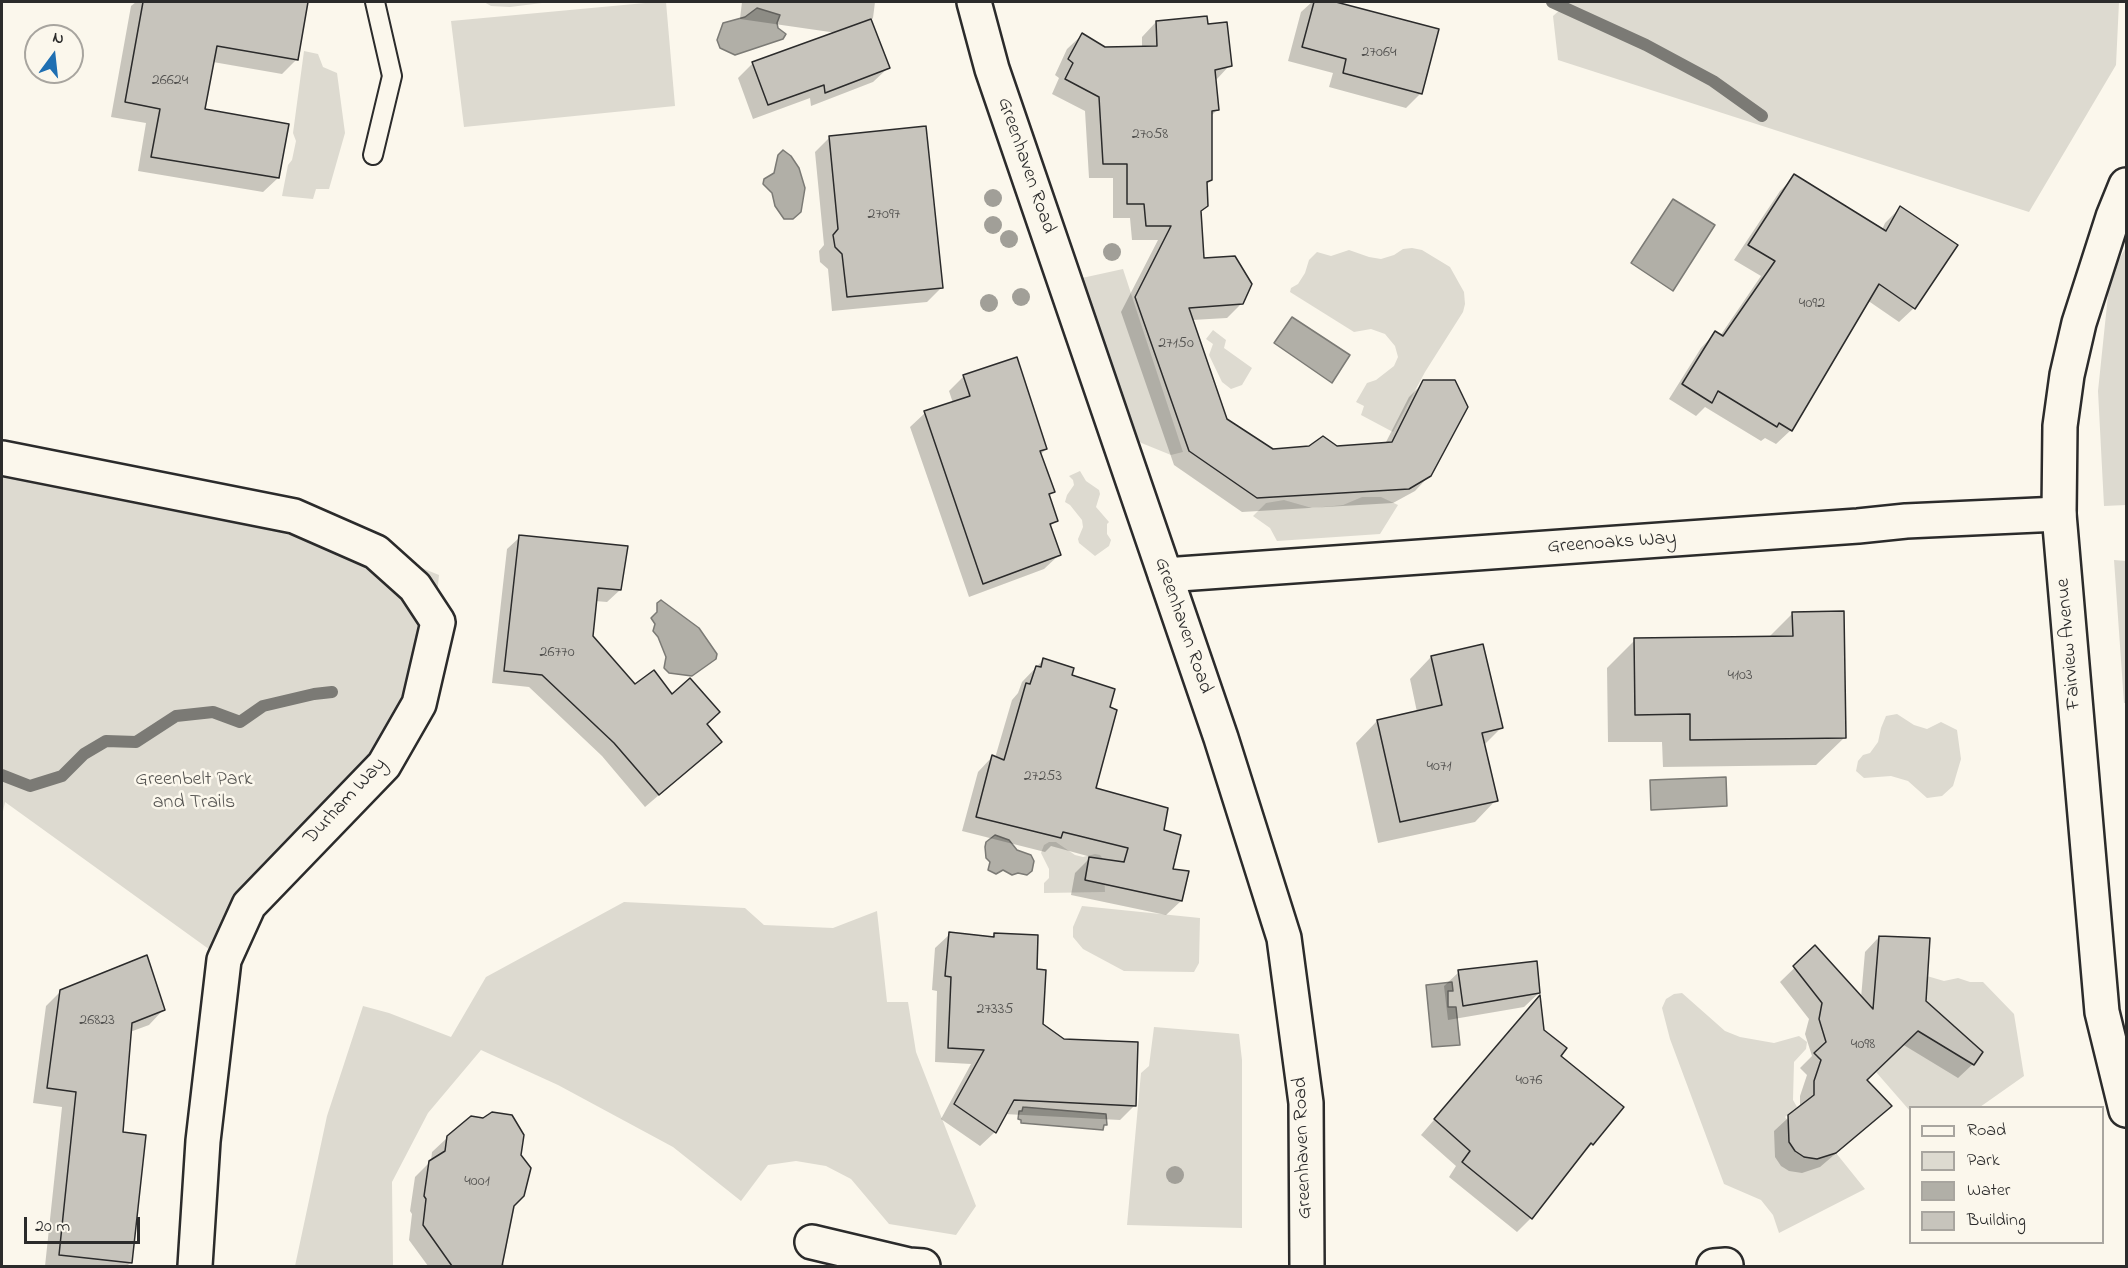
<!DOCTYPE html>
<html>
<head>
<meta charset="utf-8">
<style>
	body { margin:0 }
	#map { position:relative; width:2128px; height:1268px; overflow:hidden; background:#fbf7ec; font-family:"Indie Flower",sans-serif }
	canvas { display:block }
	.frame { position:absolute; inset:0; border:3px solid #2b2b2b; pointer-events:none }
	.legend { position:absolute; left:1909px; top:1106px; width:195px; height:138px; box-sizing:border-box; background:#fbf7ec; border:2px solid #a8a59f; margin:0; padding:8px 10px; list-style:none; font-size:18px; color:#2b2b2b }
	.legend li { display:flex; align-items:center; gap:12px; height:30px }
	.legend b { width:30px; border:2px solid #a8a59f }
	.north { position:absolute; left:24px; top:24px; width:60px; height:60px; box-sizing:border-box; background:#fbf7ec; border:2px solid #a8a59f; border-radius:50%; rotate:15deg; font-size:16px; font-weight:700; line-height:24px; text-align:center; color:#2b2b2b }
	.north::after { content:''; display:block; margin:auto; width:21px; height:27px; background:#1f6fb2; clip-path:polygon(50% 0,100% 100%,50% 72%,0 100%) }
	.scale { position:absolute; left:24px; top:1217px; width:116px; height:27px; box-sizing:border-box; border:3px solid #2b2b2b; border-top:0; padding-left:8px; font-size:18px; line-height:21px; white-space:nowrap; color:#2b2b2b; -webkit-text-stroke:4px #fbf7ec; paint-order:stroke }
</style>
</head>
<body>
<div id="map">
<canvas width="2128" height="1268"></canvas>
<div class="frame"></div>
<ul class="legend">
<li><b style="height:8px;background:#fbf7ec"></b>Road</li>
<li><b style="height:16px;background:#dddad0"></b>Park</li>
<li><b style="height:16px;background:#b1afa7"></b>Water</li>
<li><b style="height:16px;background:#c7c4bc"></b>Building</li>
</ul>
<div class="north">N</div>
<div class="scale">20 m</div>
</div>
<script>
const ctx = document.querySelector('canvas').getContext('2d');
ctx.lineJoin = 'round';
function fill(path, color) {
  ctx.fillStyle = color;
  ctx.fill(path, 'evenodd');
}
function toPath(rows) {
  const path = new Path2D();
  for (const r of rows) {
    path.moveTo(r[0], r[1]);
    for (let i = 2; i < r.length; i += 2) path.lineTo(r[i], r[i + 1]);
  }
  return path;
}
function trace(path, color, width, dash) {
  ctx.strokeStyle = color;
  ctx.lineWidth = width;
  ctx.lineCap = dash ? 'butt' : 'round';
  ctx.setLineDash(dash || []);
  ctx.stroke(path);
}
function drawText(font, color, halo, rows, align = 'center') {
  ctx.font = font + ' "Indie Flower",sans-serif';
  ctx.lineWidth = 5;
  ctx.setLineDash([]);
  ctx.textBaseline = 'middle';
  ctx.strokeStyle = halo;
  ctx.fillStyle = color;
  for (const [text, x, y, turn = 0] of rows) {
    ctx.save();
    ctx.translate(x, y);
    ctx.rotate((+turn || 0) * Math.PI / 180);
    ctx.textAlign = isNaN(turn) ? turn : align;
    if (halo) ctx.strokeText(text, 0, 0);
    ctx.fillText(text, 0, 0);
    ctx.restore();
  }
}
const green = toPath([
	[484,2,550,2,510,7,491,6],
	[656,2,666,2,675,106,464,127,451,21],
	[1569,2,2119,2,2116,65,2029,212,1558,60,1553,16],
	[304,51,318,54,323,67,337,73,345,133,329,189,316,189,313,199,282,196,288,165,292,160,296,141,293,133],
	[2126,247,2126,505,2104,506,2098,391,2110,276],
	[1412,248,1422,250,1450,267,1464,292,1465,304,1463,312,1425,372,1393,432,1361,415,1364,406,1356,402,1367,383,1376,380,1394,366,1398,357,1395,346,1385,334,1371,329,1354,332,1290,292,1291,288,1298,284,1305,273,1309,260,1317,252,1331,256,1349,250,1369,257,1381,259,1394,255,1403,249],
	[1123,269,1183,452,1171,455,1139,442,1082,278],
	[1213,330,1226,340,1224,348,1252,368,1242,385,1231,389,1222,382,1209,355,1213,344,1206,339],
	[2,458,294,516,439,575,431,656,419,704,224,960,5,802,2,816],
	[1080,471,1086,481,1099,490,1100,494,1096,507,1109,522,1107,524,1107,534,1111,540,1109,546,1095,556,1079,543,1078,539,1083,527,1082,520,1070,505,1065,502,1067,495,1074,485,1073,480,1069,476],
	[1362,497,1381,497,1398,505,1380,534,1277,541,1270,528,1253,516,1266,503,1284,500,1312,508,1343,505],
	[2114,560,2126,561,2126,703,2124,703],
	[1897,714,1914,725,1927,729,1941,722,1957,730,1961,759,1953,786,1942,796,1927,798,1908,781,1891,776,1864,778,1856,771,1858,761,1863,755,1870,753,1878,742,1881,728,1886,716],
	[1049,842,1056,842,1075,855,1083,857,1095,854,1100,855,1104,860,1105,892,1044,893,1044,883,1049,878,1049,869,1041,853,1044,845],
	[624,902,745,908,764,925,833,928,877,911,887,1002,908,1002,916,1052,976,1206,956,1235,889,1224,851,1179,826,1166,796,1161,768,1165,741,1201,673,1147,558,1085,481,1050,428,1113,392,1182,393,1266,295,1266,327,1116,363,1006,389,1013,451,1037,486,977],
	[1082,906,1200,918,1199,963,1194,972,1124,971,1083,949,1073,937,1073,927],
	[1927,976,1944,981,1958,978,1970,982,1983,982,2014,1014,2024,1076,1980,1107,1910,1108,1910,1111,1876,1072,1918,1031,1931,1006,1926,999],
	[1682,993,1725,1031,1740,1037,1774,1043,1799,1036,1807,1042,1806,1049,1794,1062,1793,1100,1797,1107,1785,1117,1790,1123,1789,1142,1795,1151,1804,1157,1817,1159,1836,1153,1865,1189,1779,1233,1773,1215,1761,1200,1724,1184,1670,1039,1662,1008,1666,999,1674,994],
	[1154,1027,1239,1034,1242,1060,1242,1228,1127,1225,1141,1073,1149,1066]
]);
const water = toPath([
	[757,8,780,15,777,23,778,28,786,34,783,39,735,55,720,48,717,40,723,23,745,17,757,8],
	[783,150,791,156,799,168,805,188,801,212,793,219,784,219,775,206,772,193,763,184,764,179,774,173,778,155,783,150],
	[1673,199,1715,225,1673,291,1631,263,1673,199],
	[1292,317,1350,355,1332,383,1274,343,1292,317],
	[661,600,699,628,717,654,716,659,692,676,669,673,664,668,666,657,658,637,653,631,655,624,651,618,657,612,657,603,661,600],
	[1726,777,1727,806,1651,810,1650,780,1726,777],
	[995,835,1009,840,1017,850,1031,855,1034,861,1032,871,1027,875,1018,873,1012,875,1003,870,996,874,988,870,990,862,986,858,985,847,986,842,995,835],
	[1452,982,1453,991,1448,991,1448,1007,1456,1007,1460,1045,1432,1047,1426,985,1452,982],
	[1023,1107,1106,1114,1107,1125,1104,1125,1103,1130,1021,1123,1021,1120,1018,1119,1019,1111,1022,1111,1023,1107]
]);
const shadow = toPath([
	[136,2,307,2,296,60,282,74,213,62,204,110,278,178,263,192,138,171,146,123,111,117,131,6],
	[742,2,875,2,873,18,870,22,888,68,873,82,811,106,810,98,753,119,738,78,753,63,837,33,740,19],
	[1312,2,1330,2,1438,30,1421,93,1406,108,1329,87,1333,73,1288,61,1301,12],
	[1156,22,1207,25,1230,65,1216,80,1217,110,1210,117,1211,180,1206,185,1207,206,1200,212,1202,260,1242,303,1227,318,1192,320,1225,420,1272,451,1385,444,1409,397,1424,382,1430,475,1415,491,1393,503,1242,512,1174,465,1121,312,1158,240,1132,240,1130,218,1113,218,1113,178,1089,178,1085,111,1052,94,1059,78,1055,75,1067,49,1082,35,1105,48,1142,48,1142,37],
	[830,137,942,287,927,302,832,311,828,269,820,262,819,251,824,245,815,152],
	[1795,176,1882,230,1885,223,1900,208,1914,308,1899,322,1867,300,1791,430,1776,444,1765,438,1761,441,1705,407,1696,416,1669,399,1701,348,1715,333,1720,336,1761,276,1734,260,1780,191],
	[1016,359,1046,449,1040,455,1053,492,1048,497,1057,520,1049,527,1059,555,1044,569,969,597,910,427,925,413,953,403,949,391,963,377],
	[520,537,620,590,607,602,595,601,591,636,634,686,672,696,705,725,707,754,645,807,602,756,529,687,492,683,507,549],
	[1793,613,1844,738,1816,765,1663,767,1662,742,1608,742,1607,668,1635,640,1768,638],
	[1431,657,1501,728,1484,745,1496,800,1475,822,1378,843,1356,743,1377,721,1417,712,1410,679],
	[1044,659,1070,676,1108,708,1094,789,1162,831,1171,870,1181,901,1166,915,1071,895,1075,873,1091,857,1051,846,1045,852,962,831,978,772,992,757,995,758,1012,700,1018,693,1022,682],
	[950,934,991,938,994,934,1036,970,1041,1025,1134,1106,1120,1120,1004,1114,995,1132,980,1146,941,1119,971,1064,935,1062,937,991,932,990,935,948],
	[1879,937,1924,1001,1973,1064,1958,1078,1902,1044,1865,1080,1875,1120,1820,1167,1802,1173,1789,1171,1781,1166,1775,1157,1774,1131,1800,1107,1800,1096,1807,1075,1800,1068,1812,1056,1805,1034,1809,1019,1780,982,1815,948,1861,998,1865,952],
	[1459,972,1539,993,1524,1007,1448,1020,1444,986],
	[61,991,163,1010,149,1025,130,1032,121,1134,131,1262,127,1266,45,1266,62,1107,33,1103,46,1006],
	[1539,998,1542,1030,1559,1056,1622,1107,1531,1218,1517,1232,1449,1177,1456,1166,1421,1135],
	[448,1137,513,1205,502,1262,505,1266,428,1266,409,1240,412,1214,410,1211,415,1177,431,1161,432,1152]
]);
const stream = toPath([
	[1552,2,1646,45,1713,81,1762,116],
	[2,775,30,786,62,776,84,754,106,741,136,742,176,716,213,712,240,722,263,706,314,694,332,692]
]);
const building = toPath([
	[143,2,308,2,298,60,217,46,205,109,289,124,279,178,151,157,160,109,125,102,143,2],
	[1314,2,1336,2,1439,29,1422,94,1343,73,1346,59,1302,47,1314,2],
	[1207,16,1208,24,1227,22,1232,66,1215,70,1219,110,1212,111,1212,180,1207,182,1208,206,1201,211,1204,258,1235,256,1252,284,1243,304,1189,308,1227,419,1273,449,1309,446,1323,436,1337,446,1392,442,1423,380,1455,380,1468,407,1431,476,1409,489,1257,498,1189,451,1135,297,1171,226,1146,226,1144,204,1127,204,1127,164,1103,164,1099,97,1065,79,1073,63,1068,59,1082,33,1105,47,1157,46,1156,21,1207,16],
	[871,19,890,68,825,93,824,85,768,105,752,62,871,19],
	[926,126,943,288,847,297,842,254,835,247,833,235,838,229,829,136,926,126],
	[1794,174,1886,231,1900,206,1958,245,1915,309,1879,284,1792,431,1779,423,1777,427,1718,391,1712,403,1682,384,1715,331,1723,336,1775,261,1748,245,1794,174],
	[1017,357,1047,449,1040,451,1055,492,1049,494,1058,521,1050,524,1061,555,983,584,924,411,970,396,963,375,1017,357],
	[519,535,628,546,621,590,598,588,593,636,635,684,654,670,672,694,690,678,720,712,707,724,722,742,659,795,614,743,542,675,504,671,519,535],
	[1844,611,1846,738,1690,740,1690,714,1635,715,1634,638,1793,636,1792,612,1844,611],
	[1483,644,1503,728,1482,733,1498,801,1400,822,1377,720,1442,705,1431,656,1483,644],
	[1043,658,1074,668,1072,675,1115,689,1110,707,1117,710,1096,788,1168,808,1164,830,1181,835,1173,869,1189,871,1182,901,1085,880,1089,857,1124,862,1128,848,1063,832,1061,838,976,817,992,755,1004,760,1026,683,1030,684,1036,666,1041,667,1043,658],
	[949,932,994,937,994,933,1038,935,1037,969,1046,970,1043,1024,1064,1039,1138,1042,1136,1106,1014,1100,996,1133,954,1104,984,1050,948,1048,951,977,945,976,949,932],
	[1879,936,1930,938,1926,1001,1983,1052,1974,1065,1918,1031,1867,1080,1892,1106,1836,1153,1817,1159,1804,1157,1795,1151,1789,1142,1788,1115,1814,1095,1814,1081,1821,1060,1814,1053,1826,1042,1819,1019,1822,1003,1793,966,1815,945,1873,1009,1879,936],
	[147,955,165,1010,132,1023,123,1132,146,1135,132,1263,59,1255,76,1092,47,1088,60,990,147,955],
	[1537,961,1540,993,1463,1006,1458,970,1537,961],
	[1540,995,1544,1030,1567,1048,1561,1056,1624,1107,1593,1145,1591,1143,1532,1219,1462,1162,1470,1151,1434,1119,1540,995],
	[492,1112,512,1115,524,1135,521,1155,531,1168,524,1196,514,1206,502,1266,452,1266,423,1225,426,1199,424,1196,429,1161,445,1151,447,1136,471,1116,483,1118,492,1112]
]);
const service = toPath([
	[373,155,392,76,375,2]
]);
const minor = toPath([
	[974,2,992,69,1221,738,1284,938,1306,1103,1307,1266],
	[2,458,294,516,376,552,415,587,438,622,419,704,384,765,249,905,224,960,203,1141,195,1266],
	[1165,575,1858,526,1906,521,2059,514],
	[812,1242,909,1265,923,1266],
	[1714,1266,1726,1265]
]);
const secondary = toPath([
	[2126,185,2113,217,2079,323,2067,375,2060,426,2059,514,2102,1012,2126,1110]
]);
const trees = [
	[993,198],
	[993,225],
	[1009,239],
	[1112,252],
	[1021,297],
	[989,303],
	[1175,1175]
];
const numberNames = [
	["27064",1379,53],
	["26624",170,81],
	["27058",1150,135],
	["27097",884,215],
	["4092",1812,304],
	["27150",1176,344],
	["26770",557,653],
	["4103",1740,676],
	["4071",1439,767],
	["27253",1043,777],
	["27335",995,1010],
	["26823",97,1021],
	["4098",1863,1045],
	["4076",1529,1081],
	["4001",477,1182]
];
const streetNames = [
	["Greenhaven Road",1025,166,71],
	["Greenoaks Way",1612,544,-4],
	["Greenhaven Road",1182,626,71],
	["Fairview Avenue",2070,644,-95],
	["Durham Way",346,802,-47],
	["Greenhaven Road",1304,1148,-92]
];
const parkNames = [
	["Greenbelt Park",194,781],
	["and Trails",194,804]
];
fill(green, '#dddad0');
fill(water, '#b1afa7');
trace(water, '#7b7a75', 1.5);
fill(shadow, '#0003');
trace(stream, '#7b7a75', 12);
fill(building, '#c7c4bc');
trace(building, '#2b2b2b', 1.5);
trace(service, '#2b2b2b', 22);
trace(minor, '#2b2b2b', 38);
trace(secondary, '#2b2b2b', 38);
trace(service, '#fbf7ec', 18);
trace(minor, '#fbf7ec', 33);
trace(secondary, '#fbf7ec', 33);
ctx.fillStyle = '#a19f98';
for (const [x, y] of trees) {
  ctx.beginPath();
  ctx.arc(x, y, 9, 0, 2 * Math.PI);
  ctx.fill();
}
drawText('16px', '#52514f', null, numberNames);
drawText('20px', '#2b2b2b', '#fbf7ec', streetNames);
drawText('20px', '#585754', '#fbf7ec', parkNames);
</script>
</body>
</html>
